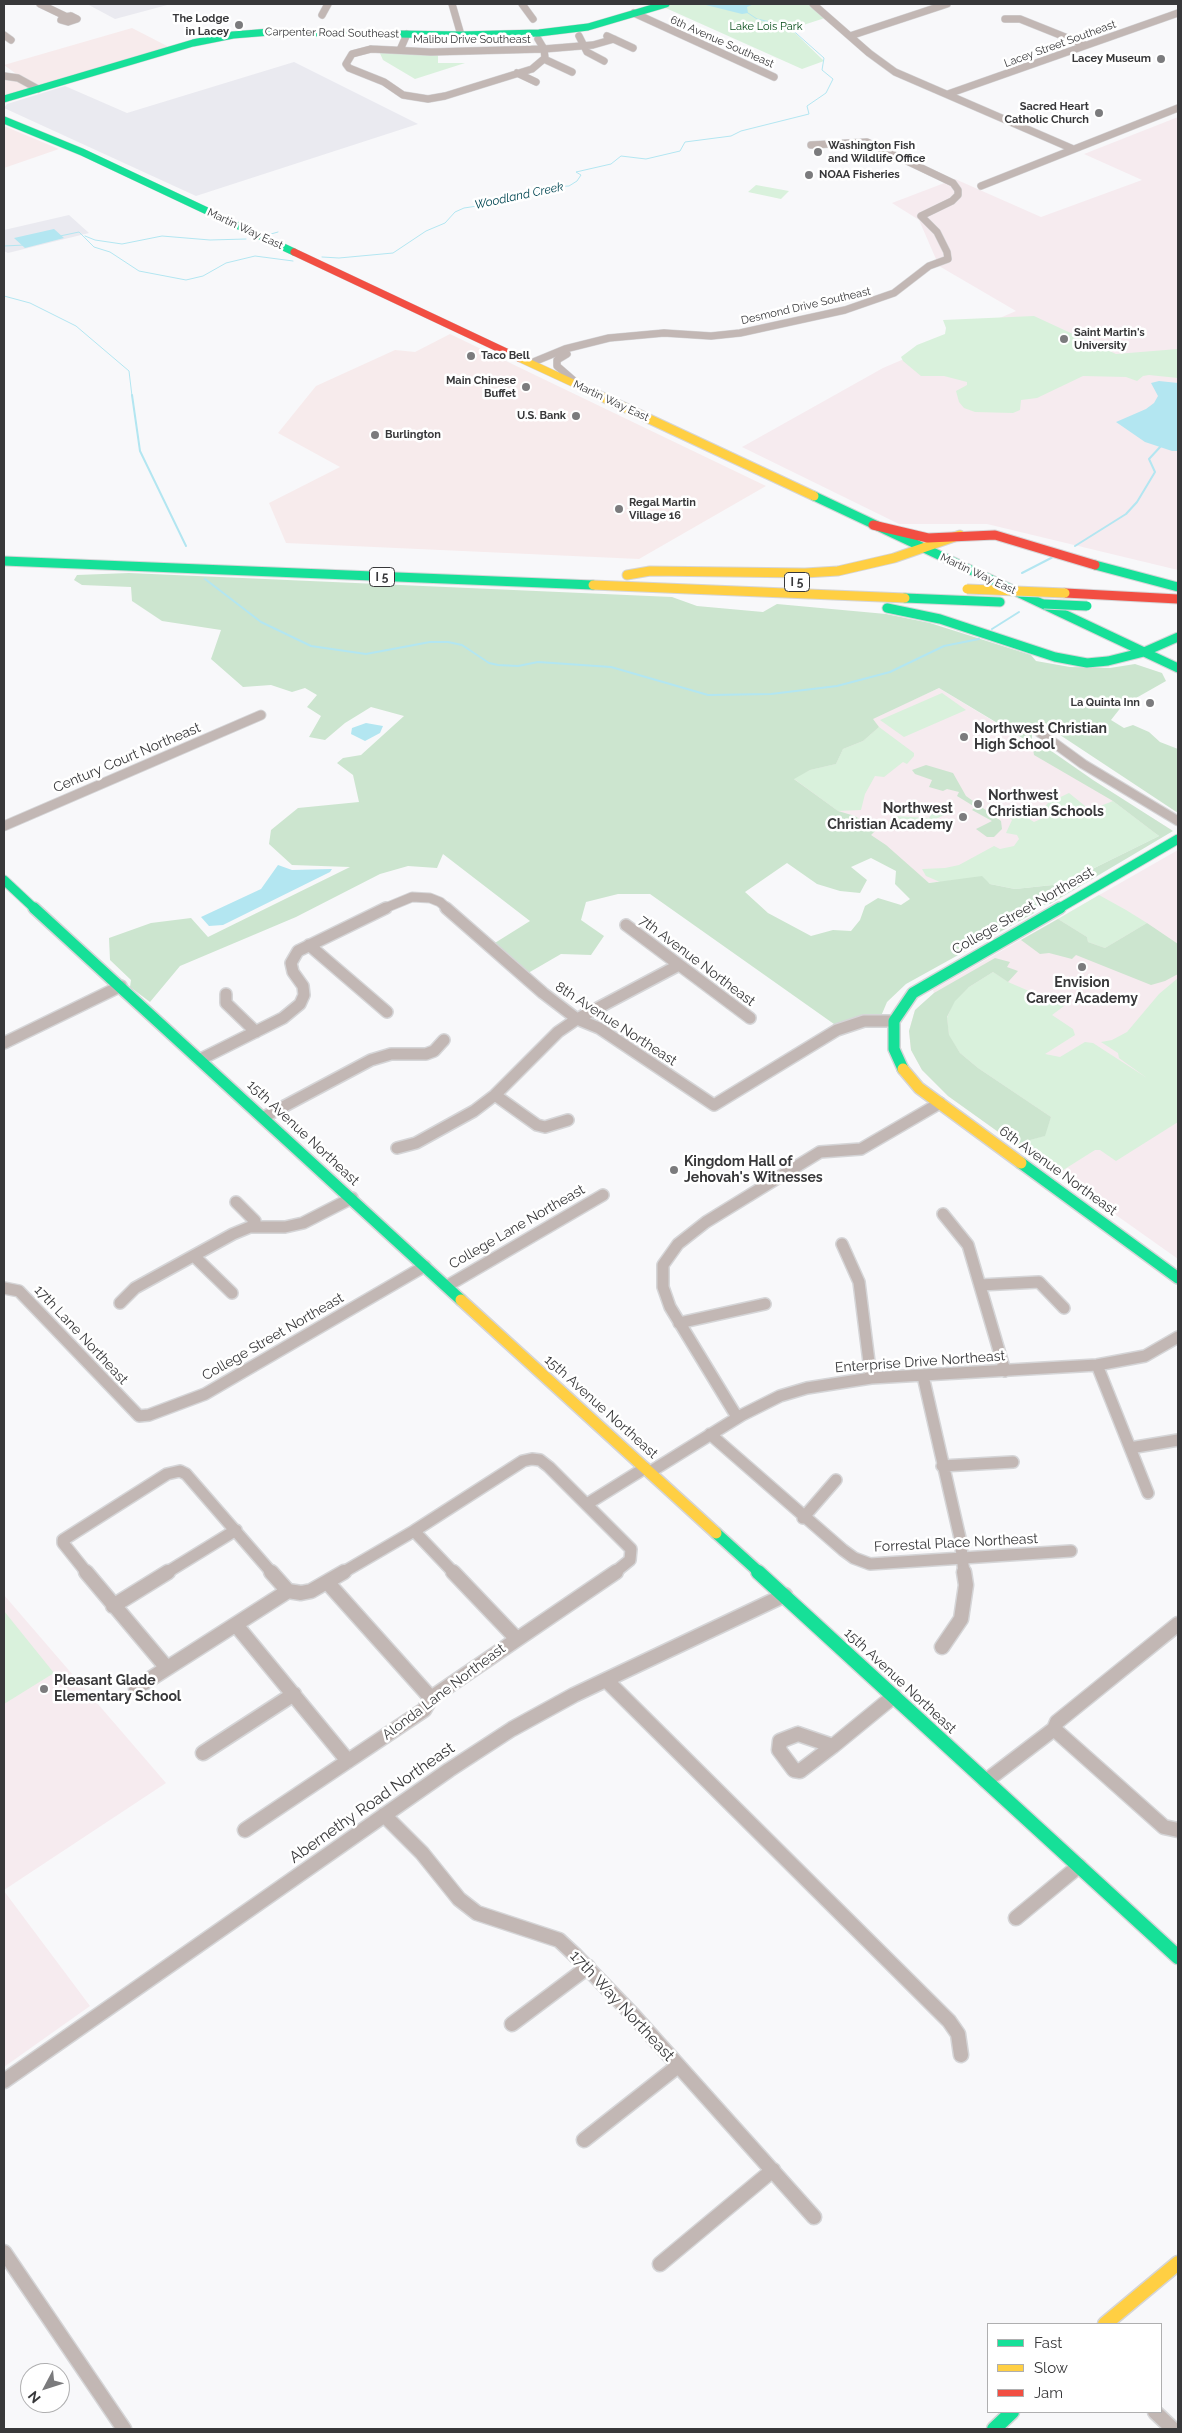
<!DOCTYPE html>
<html>
<head>
<meta charset="utf-8">
<style>
	body { margin:0 }
	#map { position:relative; width:1182px; height:2433px; overflow:hidden; background:#f8f8fa; font-family:Raleway,sans-serif }
	canvas { display:block }
	.frame { position:absolute; inset:0; border:5px solid #38383a; pointer-events:none }
	.legend { position:absolute; left:987px; top:2323px; width:175px; height:90px; box-sizing:border-box; background:#fff; border:1px solid #afafb0; margin:0; padding:6px 9px; list-style:none; font-size:15px; color:#38383a }
	.legend li { display:flex; align-items:center; gap:10px; height:25px }
	.legend b { width:25px; border:1px solid #afafb0 }
	.north { position:absolute; left:20px; top:2363px; width:50px; height:50px; box-sizing:border-box; background:#fff; border:1px solid #afafb0; border-radius:50%; rotate:230deg; font-size:14px; font-weight:700; line-height:20px; text-align:center; color:#38383a }
	.north::after { content:''; display:block; margin:auto; width:18px; height:22px; background:#7b7b7d; clip-path:polygon(50% 0,100% 100%,50% 72%,0 100%) }
</style>
</head>
<body>
<div id="map">
<canvas width="1182" height="2433"></canvas>
<div class="frame"></div>
<ul class="legend">
<li><b style="height:6px;background:#16e098"></b>Fast</li>
<li><b style="height:6px;background:#ffcf43"></b>Slow</li>
<li><b style="height:6px;background:#f24e42"></b>Jam</li>
</ul>
<div class="north">N</div>
</div>
<script>
const ctx = document.querySelector('canvas').getContext('2d');
ctx.lineJoin = 'round';
function fill(path, color) {
  ctx.fillStyle = color;
  ctx.fill(path, 'evenodd');
}
function toPath(rows) {
  const path = new Path2D();
  for (const r of rows) {
    path.moveTo(r[0], r[1]);
    for (let i = 2; i < r.length; i += 2) path.lineTo(r[i], r[i + 1]);
  }
  return path;
}
function trace(path, color, width, dash) {
  ctx.strokeStyle = color;
  ctx.lineWidth = width;
  ctx.lineCap = dash ? 'butt' : 'round';
  ctx.setLineDash(dash || []);
  ctx.stroke(path);
}
function drawText(font, color, halo, rows, align = 'center') {
  ctx.font = font + ' Raleway,sans-serif';
  ctx.lineWidth = 5;
  ctx.setLineDash([]);
  ctx.textBaseline = 'middle';
  ctx.strokeStyle = halo;
  ctx.fillStyle = color;
  for (const [text, x, y, turn = 0] of rows) {
    ctx.save();
    ctx.translate(x, y);
    ctx.rotate((+turn || 0) * Math.PI / 180);
    ctx.textAlign = isNaN(turn) ? turn : align;
    if (halo) ctx.strokeText(text, 0, 0);
    ctx.fillText(text, 0, 0);
    ctx.restore();
  }
}
const commercial = toPath([
	[132,28,169,47,4,95,4,77,15,73,4,65],
	[4,126,59,149,4,168],
	[450,334,535,375,766,486,639,559,286,543,269,503,340,467,278,433,316,386,395,350,415,352]
]);
const built = toPath([
	[87,4,171,4,115,19],
	[294,62,418,124,196,196,4,108,7,104,65,86,127,113],
	[69,215,89,233,8,253,4,251,4,230]
]);
const education = toPath([
	[1178,117,1178,570,987,524,899,524,742,447,883,368,1016,311,939,266,919,220,892,203,955,179,1041,217,1142,180,1084,154],
	[939,688,1172,830,982,876,929,883,773,763],
	[1178,850,1178,1259,948,1096,922,1070,911,1050,909,1031,915,1010,934,993,933,990],
	[4,1595,166,1783,4,1890],
	[4,1891,90,2006,4,2067]
]);
const green = toPath([
	[663,4,813,4,828,17,791,29,824,61,802,69,659,5],
	[378,49,438,52,438,63,465,63,415,79,383,60],
	[756,185,789,191,781,199,748,192],
	[1034,316,1116,354,1178,349,1178,378,1149,375,1143,376,1137,381,1126,377,1083,376,1037,398,1021,400,1020,410,1013,413,975,412,964,408,959,402,956,391,967,385,967,382,944,376,921,376,903,361,901,357,917,345,945,334,946,328,943,320],
	[942,693,966,710,904,737,880,720],
	[879,727,914,753,914,756,907,764,903,762,884,777,875,776,865,794,861,810,838,811,793,778,810,770,836,764,843,749,863,741],
	[1069,793,1090,810,1113,801,1159,836,1062,884,1015,889,990,884,981,877,940,882,926,876,922,869,945,868,959,865,994,846,1000,849,1014,846,1019,839,1017,835,1006,833,1012,820,1010,818,1017,815,1020,818,1026,817,1034,822,1052,814,1044,808,1048,803],
	[935,808,948,813,916,829,895,816,929,818],
	[1099,895,1126,910,1147,923,1105,948,1088,942,1087,937,1058,919],
	[993,972,1008,982,1064,1006,1052,1015,1073,1029,1075,1035,1045,1054,1060,1057,1085,1042,1093,1043,1147,1078,1119,1058,1118,1053,1101,1042,1112,1040,1127,1032,1159,994,1178,978,1178,1122,1116,1161,1100,1150,1095,1150,1060,1172,1055,1173,1015,1144,1044,1136,1051,1117,978,1068,960,1053,949,1036,947,1018,954,1001,969,987],
	[4,1611,54,1673,4,1704]
]);
const forest = toPath([
	[129,573,672,597,697,606,763,612,777,604,886,614,930,623,1031,655,1036,661,1070,667,1110,668,1135,664,1162,673,1166,681,1122,706,1111,720,1124,728,1133,725,1149,732,1160,742,1178,749,1178,813,1057,733,1032,727,1032,739,1024,739,939,688,873,719,879,727,863,741,843,749,836,764,810,770,794,779,838,811,855,816,876,830,871,835,886,845,929,883,982,876,990,884,1015,889,1062,884,1159,836,1113,801,1034,755,1033,749,1039,747,1047,748,1093,780,1173,831,1050,904,1041,905,1033,910,1034,913,906,984,887,1002,879,1021,841,1029,650,894,618,894,586,902,581,920,604,936,591,955,561,954,523,976,490,946,530,921,443,854,437,868,408,866,380,874,296,917,180,966,150,1002,130,987,131,980,110,960,109,938,151,923,191,918,208,937,350,867,292,865,269,844,271,830,298,808,359,802,353,775,337,763,343,758,361,755,404,716,371,707,345,723,325,740,309,737,321,716,307,707,317,695,305,688,292,692,271,685,243,687,211,659,221,630,162,621,132,601,131,587,82,585,74,580,77,575],
	[871,858,896,871,895,884,910,899,901,905,878,898,865,906,860,920,851,931,833,930,811,936,768,913,745,892,787,863,817,884,840,891,860,893,867,880,851,867],
	[926,765,953,773,966,796,1001,821,1002,829,994,837,987,837,976,829,992,821,972,810,975,807,957,796,959,792,947,789,943,791,929,787,932,780,915,774,912,770],
	[1058,919,1087,937,1088,942,1105,948,1147,923,1178,944,1178,974,1165,981,1151,985,1076,955,1072,959,1049,953,1040,954,1021,940],
	[995,958,1010,962,1007,967,1018,971,1008,982,993,972,969,987,955,1001,947,1017,949,1035,960,1053,978,1068,1051,1117,1045,1136,1015,1144,948,1096,922,1070,911,1050,909,1031,915,1010,934,993]
]);
const water = toPath([
	[709,4,754,4,747,7,748,13,742,14,706,5],
	[54,229,64,238,25,248,14,238],
	[1159,381,1178,383,1178,451,1172,451,1145,442,1116,422,1146,409,1154,403,1158,396,1151,383],
	[366,723,383,726,380,733,365,741,351,734,352,728],
	[278,865,292,870,332,869,330,872,223,925,209,926,201,917,261,889]
]);
const streamFar1 = toPath([
	[271,234,278,232],
	[60,236,79,232,94,247,110,252,139,271,186,280,203,276,226,263,255,256,293,261],
	[85,236,95,240,122,244,162,236,210,240,246,239],
	[4,246,25,245],
	[322,257,339,258,393,253,426,231,445,223,455,212,464,208,497,203,552,187,569,186,577,181,581,175,576,172,611,164,621,156,646,159,680,151,685,142,731,136,741,131,809,114,807,106,826,93,833,79,822,70,824,58,788,26,757,19,745,11],
	[4,296,30,303,76,326,129,371,132,396]
]);
const stream = toPath([
	[132,395,140,451,186,546],
	[1075,546,1126,514,1137,502,1155,472,1149,459,1161,446],
	[1022,573,1053,557],
	[205,579,261,622,311,646,366,654,430,642,448,642,462,645,489,663,498,665,518,666,538,662,611,667,708,695,771,694,837,686,890,672,944,646,979,639],
	[992,629,1019,612]
]);
const streetFar3 = toPath([
	[40,4,65,16],
	[452,4,461,35],
	[522,4,533,19],
	[813,4,869,53,895,72,1073,149],
	[634,13,774,77],
	[322,15,328,4],
	[71,16,77,19,68,22,61,20,63,17,71,16],
	[1005,19,1020,19,1085,45],
	[4,35,11,40],
	[579,36,587,52,604,61],
	[607,36,633,48],
	[850,36,947,4],
	[538,39,544,49],
	[371,49,431,52,544,49,545,58,532,69,445,96,428,99,403,95,384,82,349,68,346,64,352,54,371,49],
	[544,49,593,45,614,39],
	[400,50,407,34],
	[544,59,572,72],
	[517,73,536,82],
	[4,76,18,78,38,89],
	[948,94,1178,13],
	[981,186,1178,108],
	[567,354,557,360,557,366,580,386],
	[531,363,565,349,609,338,664,333,711,336,740,333,845,310,894,293,929,266,948,259,947,252,937,232,921,216,952,201,958,195,958,190,953,183,867,142,811,145]
]);
const streetFar2 = toPath([
	[1039,732,1083,764,1178,821],
	[4,826,261,715],
	[383,909,412,897,430,898,440,902,448,909]
]);
const streetFar1 = toPath([
	[446,908,543,993,577,1019,599,1028,714,1105,837,1030,864,1021,894,1021],
	[626,925,750,1018],
	[309,945,387,1012],
	[226,994,226,1003,256,1032],
	[4,1043,121,986],
	[201,1059,283,1018,300,1004,304,995,303,986,293,972,291,963,298,951,386,908],
	[495,1095,537,1125,545,1127,568,1120],
	[264,1117,371,1060,391,1054,426,1054,434,1051,444,1040],
	[397,1148,416,1143,474,1111,495,1095,558,1032,577,1019,679,965],
	[236,1202,255,1221,254,1227],
	[943,1214,968,1245,1005,1371],
	[842,1244,859,1282,871,1378],
	[194,1256,232,1293],
	[980,1285,1039,1282,1064,1308],
	[447,1286,603,1195],
	[4,1288,19,1291,139,1416,149,1415,205,1394,425,1266],
	[120,1303,135,1288,233,1234,250,1227,285,1227,303,1223,352,1198],
	[679,1323,765,1304],
	[1097,1365,1148,1493],
	[923,1376,960,1538,964,1573],
	[737,1417,670,1307,663,1287,663,1265,678,1244,706,1222,820,1152,861,1149,940,1103],
	[710,1434,843,1550,854,1558,870,1564,1071,1551],
	[1130,1448,1178,1440],
	[942,1466,1013,1462],
	[650,1472,742,1415,780,1396,807,1388,871,1378,1097,1365,1145,1356,1178,1337],
	[587,1504,645,1468],
	[803,1518,836,1480],
	[414,1531,454,1573],
	[87,1573,63,1543,63,1540,167,1474,180,1471,186,1474,272,1573],
	[166,1573,236,1530],
	[342,1573,414,1531,523,1461,532,1459,540,1460,549,1467,631,1549,630,1560,614,1573]
]);
const street = toPath([
	[86,1572,167,1668],
	[271,1572,288,1591],
	[453,1572,516,1638],
	[327,1582,431,1698],
	[113,1606,168,1572],
	[236,1625,348,1761],
	[942,1647,961,1619,966,1585,964,1572],
	[606,1680,949,2021,958,2034,961,2055],
	[136,1688,288,1591,301,1593,311,1591,344,1572],
	[1054,1729,1164,1827,1178,1830],
	[798,1734,833,1746,800,1771,794,1770,779,1750,780,1741,798,1734],
	[833,1746,894,1696],
	[203,1753,294,1694],
	[986,1781,1054,1729,1057,1722,1178,1624],
	[384,1815,422,1853,459,1899,477,1913,559,1940,574,1954,633,2015,814,2217],
	[245,1830,424,1710,431,1698,616,1572],
	[1016,1918,1079,1866],
	[512,2024,588,1967],
	[4,2081,449,1770,512,1729,574,1695,785,1595],
	[584,2140,678,2066],
	[4,2252,124,2429],
	[660,2264,773,2170],
	[1155,2412,1173,2429]
]);
const fastFar3 = toPath([
	[4,99,193,43,233,35,270,32,461,35,539,33,588,27,666,4],
	[4,120,82,152,294,252]
]);
const fastFar2 = toPath([
	[814,496,1178,668],
	[4,561,593,585],
	[1095,565,1178,587],
	[905,598,1000,602],
	[887,608,940,619,1055,657,1087,663,1108,661,1144,652,1178,637],
	[4,880,35,909],
	[1058,909,1178,839]
]);
const fastFar1 = toPath([
	[34,908,461,1300],
	[903,1069,894,1049,894,1021,913,993,1060,908],
	[1021,1163,1178,1278],
	[716,1533,760,1573]
]);
const fast = toPath([
	[758,1572,1178,1957],
	[994,2429,1012,2412]
]);
const slowFar3 = toPath([
	[519,358,601,396]
]);
const slowFar2 = toPath([
	[598,395,814,496],
	[627,575,650,571,805,573,838,571,894,558,960,535],
	[593,585,905,598]
]);
const slowFar1 = toPath([
	[903,1069,919,1088,1021,1163],
	[461,1300,716,1533]
]);
const slow = toPath([
	[1105,2324,1178,2263]
]);
const jamFar1 = toPath([
	[294,252,519,358]
]);
const jam = toPath([
	[873,525,928,538,995,535,1095,565],
	[1065,593,1178,599]
]);
const fastBridge = toPath([
	[1044,604,1087,606]
]);
const slowBridge = toPath([
	[967,589,1065,593]
]);
const markers = [
	[239,25,5,"#7b7b7d"],
	[1161,59,5,"#7b7b7d"],
	[1099,113,5,"#7b7b7d"],
	[818,152,5,"#7b7b7d"],
	[809,175,5,"#7b7b7d"],
	[1064,339,5,"#7b7b7d"],
	[471,356,5,"#7b7b7d"],
	[526,387,5,"#7b7b7d"],
	[576,416,5,"#7b7b7d"],
	[375,435,5,"#7b7b7d"],
	[619,509,5,"#7b7b7d"],
	[1150,703,5,"#7b7b7d"],
	[964,737,5,"#7b7b7d"],
	[978,804,5,"#7b7b7d"],
	[963,817,5,"#7b7b7d"],
	[1082,967,5,"#7b7b7d"],
	[674,1170,5,"#7b7b7d"],
	[44,1689,5,"#7b7b7d"]
];
const farPoinames = [
	["The Lodge",229,19],
	["in Lacey",229,32],
	["Lacey Museum",1151,59],
	["Sacred Heart",1089,107],
	["Catholic Church",1089,120],
	["Washington Fish",828,146,"left"],
	["and Wildlife Office",828,159,"left"],
	["NOAA Fisheries",819,175,"left"],
	["Saint Martin's",1074,333,"left"],
	["University",1074,346,"left"],
	["Taco Bell",481,356,"left"],
	["Main Chinese",516,381],
	["Buffet",516,394],
	["U.S. Bank",566,416],
	["Burlington",385,435,"left"],
	["Regal Martin",629,503,"left"],
	["Village 16",629,516,"left"],
	["La Quinta Inn",1140,703]
];
const farParknames = [
	["Lake Lois Park",766,27]
];
const farStreetnames = [
	["Carpenter Road Southeast",332,33,1],
	["Malibu Drive Southeast",472,40],
	["6th Avenue Southeast",722,42,24],
	["Lacey Street Southeast",1060,44,-20],
	["Martin Way East",245,229,25],
	["Desmond Drive Southeast",806,306,-13],
	["Martin Way East",611,401,25],
	["Martin Way East",978,574,25]
];
const farWaternames = [
	["Woodland Creek",519,196,-12]
];
const shields = [
	[382,577,25],
	[797,582,25]
];
const shieldNames = [
	["I 5",382,577],
	["I 5",797,582]
];
const poiNames = [
	["Northwest Christian",974,729],
	["High School",974,745],
	["Northwest",988,796],
	["Christian Schools",988,812],
	["Northwest",953,809,"right"],
	["Christian Academy",953,825,"right"],
	["Envision",1082,983,"center"],
	["Career Academy",1082,999,"center"],
	["Kingdom Hall of",684,1162],
	["Jehovah's Witnesses",684,1178],
	["Pleasant Glade",54,1681],
	["Elementary School",54,1697]
];
const streetNames = [
	["Century Court Northeast",127,758,-23],
	["College Street Northeast",1023,911,-30],
	["7th Avenue Northeast",697,961,37],
	["8th Avenue Northeast",616,1024,33],
	["15th Avenue Northeast",303,1133,43],
	["6th Avenue Northeast",1058,1171,36],
	["College Lane Northeast",517,1227,-30],
	["17th Lane Northeast",81,1335,47],
	["College Street Northeast",273,1337,-30],
	["Enterprise Drive Northeast",920,1362,-4],
	["15th Avenue Northeast",601,1407,42],
	["Forrestal Place Northeast",956,1543,-3],
	["15th Avenue Northeast",900,1681,43],
	["Alonda Lane Northeast",444,1692,-37]
];
const nearStreetnames = [
	["Abernethy Road Northeast",372,1803,-35],
	["17th Way Northeast",622,2006,47]
];
fill(commercial, '#f7ebec');
fill(built, '#eaeaf0');
fill(education, '#f6ebef');
fill(green, '#d9f1dc');
fill(forest, '#cce5cf');
fill(water, '#b3e6f1');
trace(streamFar1, '#b3e6f1', 1);
trace(stream, '#b3e6f1', 2);
trace(streetFar3, '#d5d5d7', 8);
trace(streetFar2, '#d5d5d7', 11);
trace(streetFar1, '#d5d5d7', 14);
trace(street, '#d5d5d7', 17);
trace(fastFar3, '#d5d5d7', 8);
trace(fastFar2, '#d5d5d7', 11);
trace(fastFar1, '#d5d5d7', 14);
trace(fast, '#d5d5d7', 17);
trace(slowFar3, '#d5d5d7', 8);
trace(slowFar2, '#d5d5d7', 11);
trace(slowFar1, '#d5d5d7', 14);
trace(slow, '#d5d5d7', 17);
trace(jamFar1, '#d5d5d7', 8);
trace(jam, '#d5d5d7', 11);
trace(streetFar3, '#c2b7b4', 7);
trace(streetFar2, '#c2b7b4', 9);
trace(streetFar1, '#c2b7b4', 11);
trace(street, '#c2b7b4', 14);
trace(fastFar3, '#16e098', 7);
trace(fastFar2, '#16e098', 9);
trace(fastFar1, '#16e098', 11);
trace(fast, '#16e098', 14);
trace(slowFar3, '#ffcf43', 7);
trace(slowFar2, '#ffcf43', 9);
trace(slowFar1, '#ffcf43', 11);
trace(slow, '#ffcf43', 14);
trace(jamFar1, '#f24e42', 7);
trace(jam, '#f24e42', 9);
trace(fastBridge, '#d5d5d7', 11, []);
trace(slowBridge, '#d5d5d7', 11, []);
trace(fastBridge, '#16e098', 9);
trace(slowBridge, '#ffcf43', 9);
for (const [x, y, r, color] of markers) {
  const dot = new Path2D();
  dot.arc(x, y, r, 0, 2 * Math.PI);
  ctx.fillStyle = color;
  ctx.fill(dot);
  trace(dot, '#fff', 2);
}
drawText('bold 11px', '#38383a', '#fff', farPoinames, 'right');
drawText('11px', '#064c18', '#fff', farParknames);
drawText('11px', '#38383a', '#fff', farStreetnames);
drawText('italic 12px', '#014652', '#fff', farWaternames);
for (const [x, y, w] of shields) {
  const box = new Path2D();
  box.roundRect(x - w / 2, y - 9.5, w, 19, 4);
  ctx.fillStyle = '#fff';
  ctx.fill(box);
  trace(box, '#38383a', 1);
}
drawText('bold 12px', '#38383a', null, shieldNames);
drawText('bold 14px', '#38383a', '#fff', poiNames, 'left');
drawText('14px', '#38383a', '#fff', streetNames);
drawText('16px', '#38383a', '#fff', nearStreetnames);
</script>
</body>
</html>
